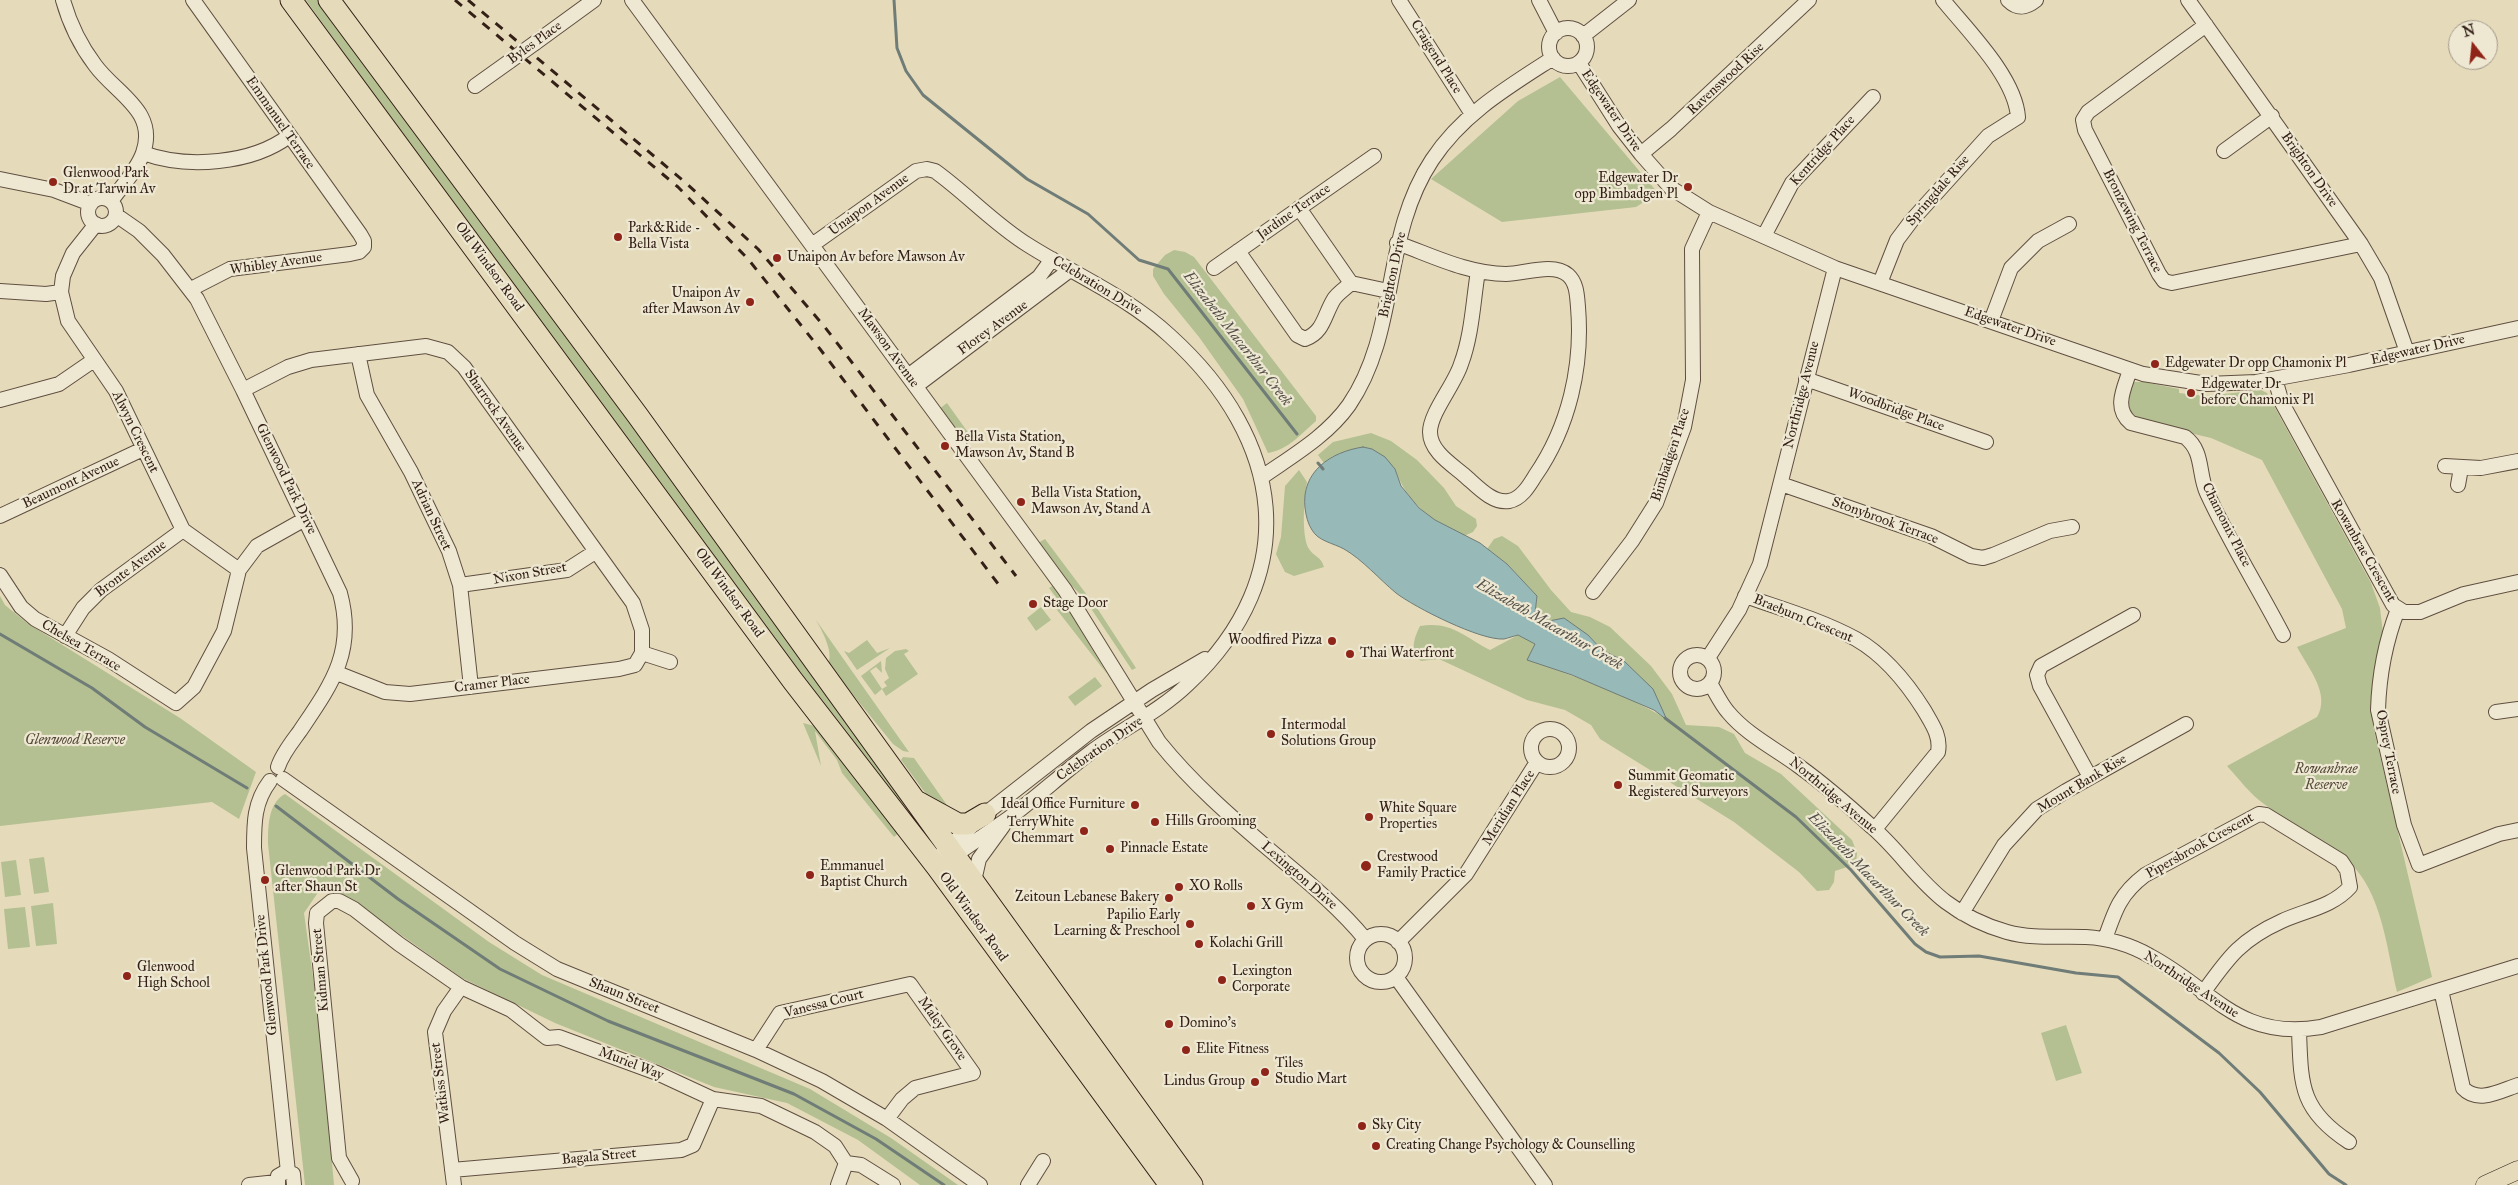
<!DOCTYPE html>
<style>
body{margin:0}
#map{position:relative;width:2518px;height:1185px;overflow:hidden;background:#e5dbbb;font-family:"IM FELL Great Primer",serif}
canvas{display:block}
.north{position:absolute;left:2448px;top:20px;width:50px;height:50px;box-sizing:border-box;background:#eee8d3;border:1px solid #a49888;border-radius:50%;rotate:344deg;font-size:14px;font-weight:700;line-height:20px;text-align:center;color:#342017}
.north::after{content:'';display:block;margin:auto;width:18px;height:22px;background:#8f2418;clip-path:polygon(50% 0,100% 100%,50% 72%,0 100%)}
</style>
<div id="map">
<canvas width="2518" height="1185"></canvas>
<div class="north">N</div>
</div>
<script>
const g = document.querySelector('canvas').getContext('2d');
g.lineJoin = 'round';
function fillPath(path, color) {
  g.fillStyle = color;
  g.fill(path, 'evenodd');
}
function strokePath(path, color, width, dash) {
  g.strokeStyle = color;
  g.lineWidth = width;
  g.lineCap = dash ? 'butt' : 'round';
  g.setLineDash(dash || []);
  g.stroke(path);
}
function write(font, color, halo, rows, align = 'center') {
  g.font = font + ' "IM FELL Great Primer",serif';
  g.lineWidth = 4.5;
  g.setLineDash([]);
  g.textBaseline = 'middle';
  g.strokeStyle = halo;
  g.fillStyle = color;
  for (const [text, x, y, turn = 0] of rows) {
    g.save();
    g.translate(x, y);
    g.rotate((+turn || 0) * Math.PI / 180);
    g.textAlign = isNaN(turn) ? turn : align;
    if (halo) g.strokeText(text, 0, 0);
    g.fillText(text, 0, 0);
    g.restore();
  }
}
fillPath(new Path2D(`
 M 306,0 L 321,0 L 937,844 L 934,846 L 926,841 L 542,329 Z
 M 1560,77 L 1658,193 L 1636,207 L 1502,222 L 1431,179 L 1518,101 Z
 M 1174,250 L 1185,252 L 1194,257 L 1316,416 L 1316,421 C 1301,434 1288,450 1268,453 L 1243,399 L 1199,337 L 1164,294 L 1153,276 L 1153,269 L 1165,255 Z
 M 2134,382 L 2144,382 L 2179,389 L 2179,393 L 2205,396 L 2261,390 L 2267,393 L 2371,583 L 2380,608 L 2383,633 L 2372,699 L 2373,726 L 2432,977 L 2397,992 C 2389,958 2385,921 2369,889 C 2348,846 2300,832 2264,804 C 2250,794 2239,779 2227,766 L 2317,717 C 2331,694 2308,668 2297,647 L 2346,628 L 2342,609 L 2262,460 L 2211,438 L 2135,420 L 2126,414 L 2128,388 Z
 M 947,403 L 972,438 L 968,441 L 939,409 Z
 M 1371,433 L 1391,441 L 1417,460 L 1444,488 L 1456,506 L 1476,519 L 1477,526 L 1473,532 L 1464,536 C 1432,523 1406,501 1395,469 L 1333,456 L 1324,463 L 1318,455 L 1333,442 Z
 M 1299,470 L 1307,482 C 1304,496 1301,537 1309,549 C 1314,557 1321,556 1324,567 L 1294,576 L 1285,572 L 1276,554 L 1281,537 L 1285,486 Z
 M 1502,536 L 1518,546 L 1551,590 L 1571,612 L 1590,617 L 1610,627 L 1651,666 L 1672,694 L 1686,725 L 1719,727 L 1734,734 L 1745,753 L 1781,774 L 1852,840 L 1857,853 L 1856,864 L 1835,871 L 1834,882 L 1829,890 L 1817,891 L 1799,872 L 1734,822 L 1600,739 L 1591,725 L 1565,710 L 1527,700 L 1439,659 L 1421,661 C 1409,652 1414,638 1420,626 C 1451,621 1463,636 1490,650 L 1518,635 L 1536,644 L 1528,660 C 1574,676 1625,694 1667,719 L 1624,661 L 1602,650 L 1588,635 L 1549,621 L 1535,613 L 1537,596 L 1507,564 L 1487,549 L 1494,539 Z
 M 1045,539 L 1099,611 L 1136,668 L 1132,670 L 1084,598 L 1064,578 L 1038,543 Z
 M 1054,585 L 1107,674 L 1050,601 L 1055,597 L 1065,609 L 1049,588 Z
 M 0,596 L 5,605 L 27,623 L 180,718 L 256,772 L 239,819 L 212,802 L 0,826 Z
 M 1041,607 L 1051,620 L 1036,631 L 1027,618 Z
 M 816,620 L 909,752 L 903,751 L 893,744 L 828,664 C 834,652 822,631 816,620 Z
 M 867,640 L 877,653 L 890,648 L 857,670 L 844,651 L 849,653 Z
 M 906,649 L 909,651 L 904,654 L 918,674 L 886,696 L 882,689 L 875,695 L 861,676 L 881,661 L 882,673 L 876,667 L 870,671 L 882,689 L 887,686 L 884,682 L 889,678 L 885,669 L 886,658 L 895,651 Z
 M 1095,677 L 1102,686 L 1075,706 L 1068,697 Z
 M 803,723 L 818,727 L 899,833 L 894,837 L 842,773 L 837,760 L 815,731 L 821,766 Z
 M 903,757 L 914,758 L 947,805 L 958,817 L 929,798 L 901,760 Z
 M 285,794 L 489,942 L 542,975 L 810,1089 L 891,1138 L 958,1185 L 920,1185 L 858,1140 L 787,1103 L 714,1087 L 555,1023 L 462,978 L 346,896 L 319,891 L 304,913 L 320,1027 L 334,1185 L 305,1185 L 268,844 C 268,827 268,803 285,794 Z
 M 44,857 L 49,892 L 34,894 L 29,859 Z
 M 16,860 L 21,895 L 5,897 L 1,862 Z
 M 53,903 L 57,944 L 36,946 L 31,906 Z
 M 25,907 L 30,947 L 8,949 L 4,909 Z
 M 2066,1025 L 2082,1073 L 2056,1081 L 2041,1033 Z`), '#b4c091');
const water = new Path2D(`
 M 1363,447 L 1372,449 L 1385,457 L 1395,469 L 1401,486 L 1419,508 L 1435,520 L 1480,543 L 1507,564 L 1537,596 L 1535,613 L 1549,621 L 1564,618 L 1588,635 L 1602,650 L 1624,661 L 1653,689 L 1667,720 L 1654,710 L 1572,675 L 1527,660 L 1535,644 L 1518,635 C 1514,636 1508,638 1504,639 C 1481,641 1414,607 1396,593 C 1379,579 1363,560 1344,549 C 1333,543 1318,541 1312,530 C 1308,524 1306,516 1305,508 C 1301,472 1330,452 1363,447 Z`);
fillPath(water, '#97b9b7');
strokePath(water, '#6f7c77', 1);
strokePath(new Path2D(`
 M 894,0 L 897,48 L 906,71 L 923,95 L 1027,179 L 1088,214 L 1139,260 L 1168,269 L 1297,434
 M 1318,463 L 1323,469
 M 0,634 L 92,688 L 145,727 L 247,788
 M 1665,718 L 1796,817 L 1851,870 L 1915,944 L 1926,952 L 1940,957 L 1979,956 L 2076,973 L 2118,977 L 2219,1053 L 2260,1092 L 2329,1174 L 2346,1185
 M 276,806 L 398,899 L 500,969 L 608,1021 L 794,1094 L 876,1139 L 944,1185`), '#6f7c77', 3);
const minor = new Path2D(`
 M 63,0 C 70,25 80,45 95,65 C 116,94 158,111 143,153 C 137,170 122,186 111,201
 M 632,0 L 1065,590 L 1159,742 C 1192,783 1231,817 1271,851 C 1304,879 1338,906 1365,939
 M 1399,0 L 1472,114
 M 1539,0 L 1556,33
 M 2008,0 C 2018,10 2026,8 2036,0
 M 2188,0 L 2361,244 L 2381,278 L 2407,352
 M 2206,25 L 2088,112 L 2083,120 L 2085,130 L 2159,274 L 2164,281 L 2172,283 L 2361,244
 M1549 47a19 19 0 1 1 38 0a19 19 0 1 1-38 0Z
 M 1583,36 L 1629,0
 M 535,43 L 594,0
 M 1579,63 L 1619,126 L 1641,154 L 1671,188 L 1709,212 L 1835,268 L 2143,374 L 2207,384 L 2256,382 L 2349,365 L 2518,328
 M 475,86 L 510,61
 M 2224,151 L 2272,116
 M 143,153 C 187,169 252,164 289,136
 M 1641,154 L 1671,129 L 1809,0
 M 0,179 L 54,190 L 91,204
 M88 212a14 14 0 1 1 28 0a14 14 0 1 1-28 0Z
 M 1299,208 L 1351,283 L 1388,291
 M 116,215 L 139,231 L 163,255 L 197,299 L 243,390 L 340,593 C 356,652 331,685 300,731 C 292,742 282,754 278,767
 M 96,224 L 73,253 L 63,276 L 61,292 L 68,321 L 116,391 L 183,530 L 239,570
 M 1764,236 L 1792,183 L 1873,97
 M 1397,243 C 1431,255 1468,274 1506,274 C 1524,274 1553,262 1568,275 C 1577,283 1577,296 1578,307 C 1583,366 1569,427 1535,476 C 1529,486 1521,499 1509,501 C 1492,504 1476,485 1464,475 C 1451,464 1430,451 1430,432 C 1430,413 1455,384 1461,364 C 1472,335 1473,302 1478,271
 M 812,245 L 916,171 L 927,169 L 935,171 C 967,194 994,224 1028,245 C 1077,276 1127,296 1170,336 C 1284,439 1305,574 1188,684 C 1159,712 1122,729 1091,752 C 1063,773 1037,797 1009,818 C 989,832 968,846 948,860
 M 1238,251 L 1297,335 L 1305,339 C 1324,332 1324,315 1334,299 C 1338,293 1346,288 1351,283
 M 1214,268 L 1374,156
 M 1880,283 L 1897,240 L 1912,220 L 1988,136 L 2018,117 C 2015,77 1968,31 1943,0
 M 191,289 L 230,269 L 350,254 L 359,252 L 364,247 L 364,241 L 360,234 L 193,0
 M 0,291 L 46,294 L 61,292
 M 1991,321 L 2011,268 L 2038,241 L 2069,224
 M 358,354 L 367,395 L 411,472 L 449,551 L 460,585 L 471,687
 M 2130,370 C 2124,389 2113,408 2131,423 L 2185,437 C 2204,451 2198,474 2207,493 C 2229,541 2258,587 2283,635
 M 908,376 L 1039,277 L 1052,259
 M 1806,379 L 1986,442
 M 2275,379 L 2282,403 L 2393,605 L 2404,612 L 2420,612 L 2464,594 L 2518,582
 M 916,386 L 1070,270
 M 243,390 L 288,367 L 311,360 L 426,346 L 448,352 L 464,367 L 633,603 L 642,630 L 642,653
 M 0,400 L 59,384 L 94,360
 M 2445,466 L 2481,468 L 2518,461
 M 1262,477 C 1292,456 1327,436 1349,405 C 1400,330 1381,237 1432,160 C 1462,114 1508,87 1553,58
 M 1781,484 L 1931,536 L 1971,556 L 1983,558 L 1993,555 L 2050,531 L 2072,527
 M 2458,485 L 2461,468
 M 0,516 L 143,449
 M 0,575 L 21,607 L 35,619 L 108,659 L 176,703 L 194,687 L 224,631 L 239,570 L 257,546 L 305,519
 M 460,585 L 567,570 L 595,552
 M 1593,592 L 1632,541 L 1656,503 L 1684,427 L 1693,380 L 1692,249 L 1709,212
 M 1745,596 C 1782,609 1821,620 1856,639 C 1884,655 1907,683 1924,710 C 1932,724 1941,736 1938,752 L 1875,829
 M 2398,609 C 2386,640 2379,677 2378,710 L 2404,825 L 2419,865 L 2499,834 L 2518,830
 M 65,636 L 83,608 L 101,590 L 183,530
 M 642,653 L 670,662
 M1680 672a17 17 0 1 1 34 0a17 17 0 1 1-34 0Z
 M 1708,658 L 1739,610 L 1760,564 L 1835,268
 M 337,673 L 385,692 L 410,694 L 619,669 L 635,665 L 642,653
 M 1710,683 C 1716,693 1721,704 1728,712 C 1747,735 1776,749 1800,767 C 1825,785 1849,806 1872,827 C 1899,850 1918,881 1946,902 C 1963,915 1986,926 2007,932 C 2032,939 2059,936 2086,937 C 2107,938 2131,945 2150,956 C 2214,990 2238,1041 2321,1027 L 2518,966
 M 2496,712 L 2518,709
 M1531 748a19 19 0 1 1 38 0a19 19 0 1 1-38 0Z
 M 2090,777 L 2040,686 L 2037,675 L 2041,666 L 2133,615
 M 283,779 L 515,943 L 557,969 L 756,1050 L 822,1081 L 887,1119 L 980,1185
 M 270,781 C 254,802 254,823 254,848 L 288,1172
 M 943,852 L 985,814 L 1091,731 L 1152,690 L 1205,659
 M 974,881 L 979,859 L 1003,826
 M 1962,913 L 2004,845 L 2037,809 L 2066,791 L 2186,724
 M1357 958a24 24 0 1 1 48 0a24 24 0 1 1-48 0Z
 M 2105,939 C 2115,910 2120,894 2145,875 L 2259,814 L 2266,815 L 2341,861 L 2347,870 L 2350,887 C 2332,907 2306,910 2282,921 C 2240,940 2228,958 2203,993
 M 1398,942 L 1466,874 L 1537,762
 M 1396,977 L 1545,1185
 M 2441,990 L 2463,1088 C 2478,1104 2500,1091 2518,1085
 M 2299,1031 C 2301,1085 2300,1110 2349,1142
 M 756,1050 L 780,1013 L 910,984 L 973,1073 L 915,1088 L 902,1099 L 887,1119
 M 846,1163 L 861,1165 L 893,1185
 M 452,1170 L 681,1150 L 693,1145 L 713,1099
 M 352,1181 L 339,1158 L 316,923 L 317,913 L 332,901 L 339,901 L 354,909 L 399,944 L 461,987 L 511,1010 L 547,1038 L 559,1037 L 657,1073 L 713,1099 L 761,1106 L 815,1132 L 835,1146 L 846,1163
 M 249,1185 L 277,1182
 M 278,1185 L 278,1176 L 285,1172 L 293,1174 L 294,1185
 M 454,1185 L 435,1032 L 444,1011 L 461,987
 M 838,1185 L 846,1163
 M 1028,1185 L 1043,1161`);
const major = new Path2D(`
 M 2485,1185 L 2518,1170`);
const highway = new Path2D(`
 M 291,0 L 793,681 L 937,867 L 1170,1185
 M 329,0 L 638,416 L 1192,1185
 M 916,801 L 958,824 L 968,824 L 985,814`);
strokePath(minor, '#604f40', 16);
strokePath(major, '#342017', 19);
strokePath(highway, '#342017', 23);
strokePath(minor, '#eee8d3', 14);
strokePath(major, '#e5dbbb', 18);
strokePath(highway, '#e5dbbb', 21);
strokePath(new Path2D(`
 M 455,0 L 678,187 L 748,259 L 820,349 L 999,585
 M 468,0 L 686,183 L 758,249 L 824,326 L 1016,576`), '#342017', 3, [9, 9]);
const minorBridge = new Path2D(`
 M 510,61 L 535,43`);
strokePath(minorBridge, '#604f40', 16, []);
strokePath(minorBridge, '#eee8d3', 14);
for (const [x, y, r, color] of [
 [53,182,5,"#8f2418"],
 [1688,187,5,"#8f2418"],
 [618,237,5,"#8f2418"],
 [777,258,5,"#8f2418"],
 [750,302,5,"#8f2418"],
 [2155,364,5,"#8f2418"],
 [2191,393,5,"#8f2418"],
 [945,446,5,"#8f2418"],
 [1021,502,5,"#8f2418"],
 [1033,604,5,"#8f2418"],
 [1332,641,5,"#8f2418"],
 [1350,654,5,"#8f2418"],
 [1271,734,5,"#8f2418"],
 [1618,785,5,"#8f2418"],
 [1135,805,5,"#8f2418"],
 [1369,817,5,"#8f2418"],
 [1155,822,5,"#8f2418"],
 [1084,831,5,"#8f2418"],
 [1110,849,5,"#8f2418"],
 [1366,866,6,"#8f2418"],
 [810,875,5,"#8f2418"],
 [265,880,5,"#8f2418"],
 [1179,887,5,"#8f2418"],
 [1169,898,5,"#8f2418"],
 [1251,906,5,"#8f2418"],
 [1190,924,5,"#8f2418"],
 [1199,944,5,"#8f2418"],
 [127,976,5,"#8f2418"],
 [1222,980,5,"#8f2418"],
 [1169,1024,5,"#8f2418"],
 [1186,1050,5,"#8f2418"],
 [1265,1072,5,"#8f2418"],
 [1255,1082,5,"#8f2418"],
 [1362,1126,5,"#8f2418"],
 [1376,1146,5,"#8f2418"]
]) {
  const dot = new Path2D();
  dot.arc(x, y, r, 0, 2 * Math.PI);
  g.fillStyle = color;
  g.fill(dot);
  strokePath(dot, '#eee8d3', 2);
}
write('14px', '#342017', '#eee8d3', [
 ["Byles Place",535,43,-36],
 ["Craigend Place",1436,57,58],
 ["Ravenswood Rise",1726,79,-43],
 ["Edgewater Drive",1611,111,56],
 ["Emmanuel Terrace",280,123,55],
 ["Kentridge Place",1823,151,-48],
 ["Brighton Drive",2309,170,55],
 ["Springdale Rise",1938,191,-49],
 ["Unaipon Avenue",869,205,-36],
 ["Jardine Terrace",1294,212,-35],
 ["Bronzewing Terrace",2132,221,63],
 ["Whibley Avenue",276,264,-8],
 ["Old Windsor Road",489,267,54],
 ["Brighton Drive",1393,275,-78],
 ["Celebration Drive",1097,286,31],
 ["Edgewater Drive",2010,327,19],
 ["Florey Avenue",993,328,-36],
 ["Mawson Avenue",888,348,54],
 ["Edgewater Drive",2418,350,-13],
 ["Northridge Avenue",1802,395,-76],
 ["Woodbridge Place",1896,410,20],
 ["Sharrock Avenue",495,411,55],
 ["Alwyn Crescent",135,432,64],
 ["Bimbadgen Place",1671,455,-72],
 ["Glenwood Park Drive",286,479,64],
 ["Beaumont Avenue",71,483,-25],
 ["Adrian Street",431,515,65],
 ["Stonybrook Terrace",1885,521,20],
 ["Chamonix Place",2226,525,63],
 ["Rowanbrae Crescent",2363,551,60],
 ["Bronte Avenue",131,569,-37],
 ["Nixon Street",530,574,-10],
 ["Old Windsor Road",729,593,54],
 ["Braeburn Crescent",1803,619,22],
 ["Chelsea Terrace",81,646,30],
 ["Cramer Place",492,684,-7],
 ["Celebration Drive",1100,749,-35],
 ["Osprey Terrace",2388,752,79],
 ["Mount Bank Rise",2082,784,-31],
 ["Northridge Avenue",1833,796,40],
 ["Meridian Place",1509,808,-58],
 ["Pipersbrook Crescent",2200,846,-29],
 ["Lexington Drive",1299,876,41],
 ["Old Windsor Road",973,917,54],
 ["Kidman Street",321,970,-95],
 ["Glenwood Park Drive",267,975,-96],
 ["Northridge Avenue",2191,985,33],
 ["Shaun Street",624,996,22],
 ["Vanessa Court",824,1004,-14],
 ["Maley Grove",942,1029,55],
 ["Muriel Way",631,1064,21],
 ["Watkiss Street",441,1083,-97],
 ["Bagala Street",599,1157,-5]
]);
write('14px', '#342017', '#eee8d3', [
 ["Glenwood Park",63,174],
 ["Dr at Tarwin Av",63,190],
 ["Edgewater Dr",1678,179,"right"],
 ["opp Bimbadgen Pl",1678,195,"right"],
 ["Park&Ride -",628,229],
 ["Bella Vista",628,245],
 ["Unaipon Av before Mawson Av",787,258],
 ["Unaipon Av",740,294,"right"],
 ["after Mawson Av",740,310,"right"],
 ["Edgewater Dr opp Chamonix Pl",2165,364],
 ["Edgewater Dr",2201,385],
 ["before Chamonix Pl",2201,401],
 ["Bella Vista Station,",955,438],
 ["Mawson Av, Stand B",955,454],
 ["Bella Vista Station,",1031,494],
 ["Mawson Av, Stand A",1031,510],
 ["Stage Door",1043,604],
 ["Woodfired Pizza",1322,641,"right"],
 ["Thai Waterfront",1360,654],
 ["Intermodal",1281,726],
 ["Solutions Group",1281,742],
 ["Summit Geomatic",1628,777],
 ["Registered Surveyors",1628,793],
 ["Ideal Office Furniture",1125,805,"right"],
 ["White Square",1379,809],
 ["Properties",1379,825],
 ["Hills Grooming",1165,822],
 ["TerryWhite",1074,823,"right"],
 ["Chemmart",1074,839,"right"],
 ["Pinnacle Estate",1120,849],
 ["Crestwood",1377,858],
 ["Family Practice",1377,874],
 ["Emmanuel",820,867],
 ["Baptist Church",820,883],
 ["Glenwood Park Dr",275,872],
 ["after Shaun St",275,888],
 ["XO Rolls",1189,887],
 ["Zeitoun Lebanese Bakery",1159,898,"right"],
 ["X Gym",1261,906],
 ["Papilio Early",1180,916,"right"],
 ["Learning & Preschool",1180,932,"right"],
 ["Kolachi Grill",1209,944],
 ["Glenwood",137,968],
 ["High School",137,984],
 ["Lexington",1232,972],
 ["Corporate",1232,988],
 ["Domino's",1179,1024],
 ["Elite Fitness",1196,1050],
 ["Tiles",1275,1064],
 ["Studio Mart",1275,1080],
 ["Lindus Group",1245,1082,"right"],
 ["Sky City",1372,1126],
 ["Creating Change Psychology & Counselling",1386,1146]
], 'left');
write('italic 14px', '#544836', '#eee8d3', [
 ["Glenwood Reserve",75,741],
 ["Rowanbrae",2326,770],
 ["Reserve",2326,786]
]);
write('italic 15px', '#524e47', '#eee8d3', [
 ["Elizabeth Macarthur Creek",1237,339,52],
 ["Elizabeth Macarthur Creek",1549,625,30],
 ["Elizabeth Macarthur Creek",1868,875,46]
]);
</script>
